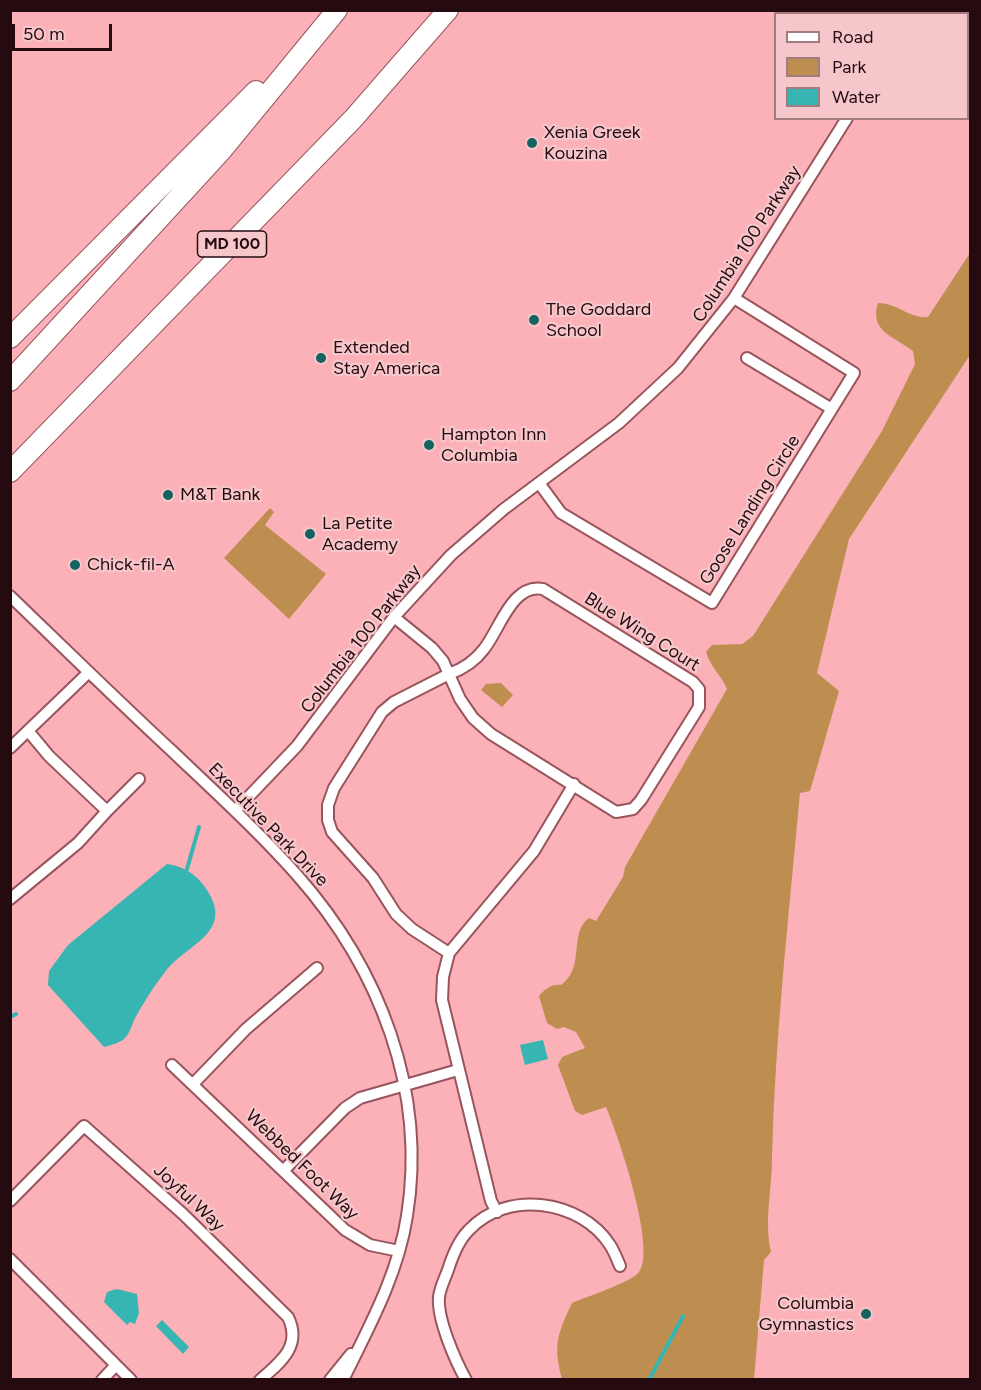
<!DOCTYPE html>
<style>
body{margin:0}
#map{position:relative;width:981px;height:1390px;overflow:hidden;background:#fcb0b7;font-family:Figtree,sans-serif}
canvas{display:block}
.frame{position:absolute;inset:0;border:12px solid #250b0f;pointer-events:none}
.legend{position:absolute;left:774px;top:12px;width:195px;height:108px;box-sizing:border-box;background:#f6c7ca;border:2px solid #a27c7f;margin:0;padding:8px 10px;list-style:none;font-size:18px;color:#250b0f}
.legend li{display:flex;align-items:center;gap:12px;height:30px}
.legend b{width:30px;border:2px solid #a27c7f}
.scale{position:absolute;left:12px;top:24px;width:100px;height:27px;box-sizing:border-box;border:3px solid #250b0f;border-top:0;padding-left:8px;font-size:18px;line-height:21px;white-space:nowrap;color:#250b0f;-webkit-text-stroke:4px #f6c7ca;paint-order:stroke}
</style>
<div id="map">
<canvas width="981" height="1390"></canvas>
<div class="frame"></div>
<ul class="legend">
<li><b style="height:8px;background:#fff"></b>Road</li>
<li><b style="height:16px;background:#bd8e4f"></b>Park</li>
<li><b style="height:16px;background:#37b5b3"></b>Water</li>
</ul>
<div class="scale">50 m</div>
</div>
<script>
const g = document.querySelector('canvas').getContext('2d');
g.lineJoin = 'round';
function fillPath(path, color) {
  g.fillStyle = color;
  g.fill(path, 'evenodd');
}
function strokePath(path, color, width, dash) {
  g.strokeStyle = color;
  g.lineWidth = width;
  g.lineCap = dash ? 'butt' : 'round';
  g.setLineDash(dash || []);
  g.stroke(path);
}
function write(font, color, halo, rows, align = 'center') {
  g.font = font + ' Figtree,sans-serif';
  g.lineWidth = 4.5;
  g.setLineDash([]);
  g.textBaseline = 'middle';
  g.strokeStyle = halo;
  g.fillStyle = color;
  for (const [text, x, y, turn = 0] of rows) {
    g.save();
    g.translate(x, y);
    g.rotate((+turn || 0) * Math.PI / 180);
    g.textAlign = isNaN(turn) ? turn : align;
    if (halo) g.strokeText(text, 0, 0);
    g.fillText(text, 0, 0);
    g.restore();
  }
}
fillPath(new Path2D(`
 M 970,253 L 970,355 L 849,539 L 817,673 L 839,691 L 810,791 L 800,793 C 789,914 775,1036 772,1157 C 772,1189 764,1221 771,1252 L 764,1260 L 754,1379 L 562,1379 C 553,1345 557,1335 572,1303 C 586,1297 632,1282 639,1272 C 657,1249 618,1135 606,1107 L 582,1115 L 575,1111 L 558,1065 L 562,1057 L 585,1048 L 576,1032 L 564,1027 L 557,1029 L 547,1023 L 539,996 C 545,989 552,984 561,985 C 586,967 568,933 589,918 L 596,921 L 623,877 L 625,867 L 727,689 C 721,675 710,666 706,652 L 712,645 L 742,644 L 753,636 L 882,431 L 915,364 L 913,351 C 893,336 869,331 878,303 C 897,303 910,319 928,317 Z
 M 270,508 L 274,512 L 265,525 L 326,574 L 289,619 L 224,558 Z
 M 501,683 L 513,695 L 502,707 L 481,690 L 486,684 Z`), '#bd8e4f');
fillPath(new Path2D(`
 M 167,864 C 186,867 197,875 207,890 C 235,933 186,944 165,972 C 154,986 144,1002 135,1018 C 132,1024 130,1033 125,1038 C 120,1043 111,1045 104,1047 L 48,985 L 49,971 L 68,945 Z
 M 543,1040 L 548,1059 L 525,1065 L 520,1045 Z
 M 117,1289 L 137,1294 L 139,1313 L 135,1324 L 130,1322 L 127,1325 L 104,1302 L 107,1292 Z
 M 162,1320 L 189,1347 L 183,1354 L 156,1326 Z`), '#37b5b3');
strokePath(new Path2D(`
 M 187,869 L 199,827
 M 10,1017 L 16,1014
 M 649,1380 L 683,1316`), '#37b5b3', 4);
const minor = new Path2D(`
 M 912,14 L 914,10
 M 747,358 L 832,409
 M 539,483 L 561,513 L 712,603 L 854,373 L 734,298
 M 10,596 C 64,648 117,700 172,751 C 214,791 258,831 297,875 C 380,969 427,1091 407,1216 C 398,1275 369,1327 343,1380
 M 394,617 L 432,648 L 443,661 L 460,699 L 473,718 L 491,734 L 616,812 L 633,809 L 641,800 L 699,707 L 699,689 L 693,682 L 543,589 C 512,583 500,629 484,649 C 475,661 463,669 449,674 L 394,702 L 382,712 L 334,788 L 328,805 L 328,820 L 332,832 L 373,878 L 396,914 L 412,929 L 449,953
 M 10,748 L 89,672
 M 107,811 L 139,779
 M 235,811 L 297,746 L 394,617 L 451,555 L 504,509 L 619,423 L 678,368 L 734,298 L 847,118
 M 10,899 L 78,843 L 107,811 L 49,756 L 29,732
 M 172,1065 L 345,1230 L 370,1245 L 399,1251
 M 194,1083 L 246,1029 L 317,968
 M 284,1170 L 345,1108 L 360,1098 L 458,1070
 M 10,1201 L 84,1126 L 183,1214 L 288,1317 C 302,1346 281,1362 260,1380
 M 497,1212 L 491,1201 L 442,1000 L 443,977 L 449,953 L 534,851 L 574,784
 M 10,1259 L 131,1380
 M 102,1380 L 116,1365
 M 330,1380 L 351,1354
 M 466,1380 C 455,1360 437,1319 439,1297 C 440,1288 445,1278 448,1270 C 452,1257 459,1240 469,1230 C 507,1189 581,1200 610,1245 C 614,1251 617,1259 620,1266`);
const motorway = new Path2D(`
 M 10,338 L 256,91
 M 10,381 L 222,150 L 337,10
 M 10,472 L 353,119 L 448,10`);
strokePath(minor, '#98555d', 14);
strokePath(motorway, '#98555d', 22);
strokePath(minor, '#fff', 10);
strokePath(motorway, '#fff', 20);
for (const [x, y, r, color] of [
 [532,143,6,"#146362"],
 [534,320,6,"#146362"],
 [321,358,6,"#146362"],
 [429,445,6,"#146362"],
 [168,495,6,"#146362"],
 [310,534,6,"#146362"],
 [75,565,6,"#146362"],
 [866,1314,6,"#146362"]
]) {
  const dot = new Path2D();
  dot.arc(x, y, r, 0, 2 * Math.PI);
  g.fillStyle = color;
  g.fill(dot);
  strokePath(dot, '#f6c7ca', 2);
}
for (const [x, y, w] of [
 [232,244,69]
]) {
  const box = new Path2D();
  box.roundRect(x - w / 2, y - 13, w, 26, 4.5);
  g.fillStyle = '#f6c7ca';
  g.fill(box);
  strokePath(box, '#250b0f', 1.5);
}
write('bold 16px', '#250b0f', null, [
 ["MD 100",232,244]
]);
write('18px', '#250b0f', '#f6c7ca', [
 ["Xenia Greek",544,133],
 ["Kouzina",544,154],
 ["The Goddard",546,310],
 ["School",546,331],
 ["Extended",333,348],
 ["Stay America",333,369],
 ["Hampton Inn",441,435],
 ["Columbia",441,456],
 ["M&T Bank",180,495],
 ["La Petite",322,524],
 ["Academy",322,545],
 ["Chick-fil-A",87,565],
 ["Columbia",854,1304,"right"],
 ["Gymnastics",854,1325,"right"]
], 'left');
write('18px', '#250b0f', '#f6c7ca', [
 ["Columbia 100 Parkway",747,244,-57],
 ["Goose Landing Circle",750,510,-58],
 ["Blue Wing Court",642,632,32],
 ["Columbia 100 Parkway",361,639,-52],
 ["Executive Park Drive",268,825,46],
 ["Webbed Foot Way",302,1165,44],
 ["Joyful Way",189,1198,43]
]);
</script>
